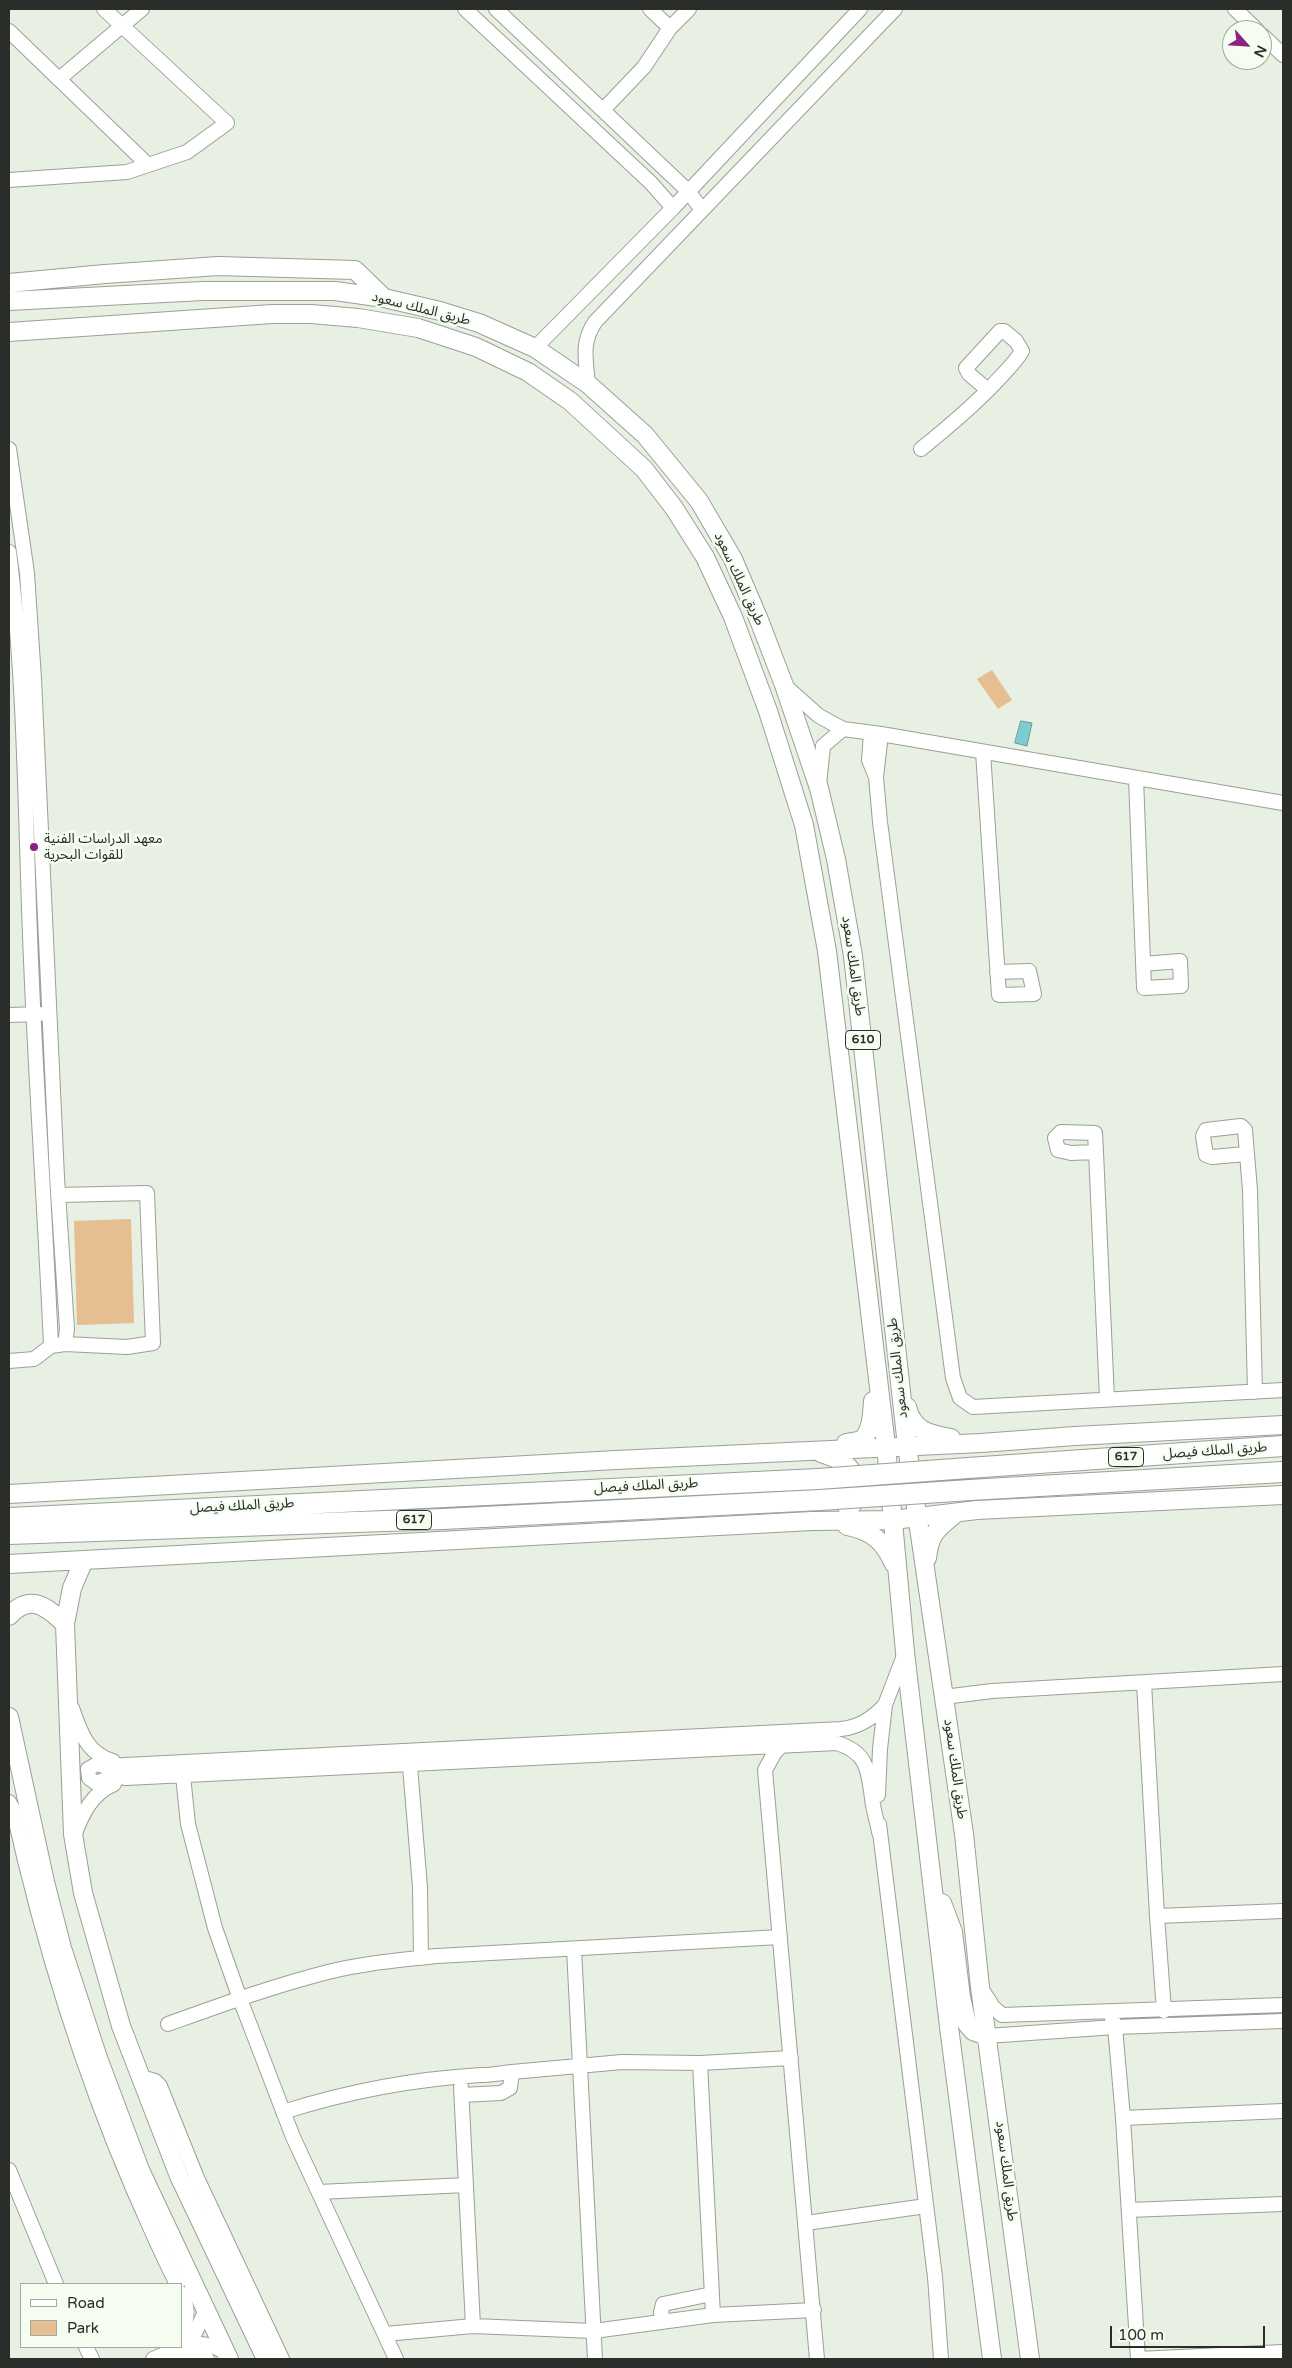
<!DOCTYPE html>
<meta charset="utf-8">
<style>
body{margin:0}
#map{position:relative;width:1292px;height:2368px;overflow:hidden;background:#e7f0e3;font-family:"Varela Round",sans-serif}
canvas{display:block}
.frame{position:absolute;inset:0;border:10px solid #2a2d28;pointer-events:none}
.legend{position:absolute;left:20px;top:2283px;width:162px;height:65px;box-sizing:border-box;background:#f4fdf0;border:1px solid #a3aaa0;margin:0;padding:6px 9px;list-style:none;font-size:15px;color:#2a2d28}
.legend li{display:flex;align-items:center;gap:10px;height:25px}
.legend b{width:25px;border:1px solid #a3aaa0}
.north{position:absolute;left:1222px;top:20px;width:50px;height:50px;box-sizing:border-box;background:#f4fdf0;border:1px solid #a3aaa0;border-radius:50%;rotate:116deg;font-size:14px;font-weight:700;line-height:20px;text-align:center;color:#2a2d28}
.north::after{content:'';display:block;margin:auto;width:18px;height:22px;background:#8d2084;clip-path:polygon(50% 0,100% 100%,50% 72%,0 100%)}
.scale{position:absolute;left:1110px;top:2326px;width:155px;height:22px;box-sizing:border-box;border:2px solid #2a2d28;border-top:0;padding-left:6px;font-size:15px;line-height:18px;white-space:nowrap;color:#2a2d28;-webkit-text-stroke:4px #f4fdf0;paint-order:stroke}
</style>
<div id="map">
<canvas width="1292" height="2368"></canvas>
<div class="frame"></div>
<ul class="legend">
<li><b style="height:6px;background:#fff"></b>Road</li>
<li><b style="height:14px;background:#e5be92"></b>Park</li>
</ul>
<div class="north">N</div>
<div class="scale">100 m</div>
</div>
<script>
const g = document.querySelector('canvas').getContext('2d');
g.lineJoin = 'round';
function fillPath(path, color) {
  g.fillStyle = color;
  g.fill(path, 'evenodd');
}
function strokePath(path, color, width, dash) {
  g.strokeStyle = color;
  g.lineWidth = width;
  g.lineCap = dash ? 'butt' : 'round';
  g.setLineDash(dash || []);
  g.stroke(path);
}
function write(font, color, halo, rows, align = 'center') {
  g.font = font + ' "Varela Round","Noto Sans Arabic",sans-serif';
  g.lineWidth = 5;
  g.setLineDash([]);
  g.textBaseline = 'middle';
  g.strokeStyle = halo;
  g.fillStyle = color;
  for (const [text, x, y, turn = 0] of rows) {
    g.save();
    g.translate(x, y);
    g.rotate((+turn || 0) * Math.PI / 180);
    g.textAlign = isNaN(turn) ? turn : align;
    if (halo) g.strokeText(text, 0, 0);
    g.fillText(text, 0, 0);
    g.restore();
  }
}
fillPath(new Path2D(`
 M 992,670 L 1012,700 L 998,709 L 977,679 Z
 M 131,1219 L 134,1323 L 77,1325 L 74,1221 Z`), '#e5be92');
const water = new Path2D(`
 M 1021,721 L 1032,723 L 1027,746 L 1015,743 Z`);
fillPath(water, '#7fcbcf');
strokePath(water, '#669c9d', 1);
const minor = new Path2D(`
 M 465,9 L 651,183 L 673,208
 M 496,9 L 688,191 L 702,210
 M 650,9 L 670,28 L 689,9
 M 1235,9 L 1257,30
 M 9,31 L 148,165
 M 1262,35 L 1283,55
 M 59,79 L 142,9
 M 603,110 L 644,67 L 670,28
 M 9,180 L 127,172 L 187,152 L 227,123 L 104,9
 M 535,348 L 673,208 L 860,9
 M 588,384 C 586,359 581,343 595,322 L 895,9
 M 9,449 L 27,573 L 34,679 L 57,1177 L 67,1329 L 65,1344 L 51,1346 C 45,1209 35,1072 30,935 C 25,808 25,678 9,552
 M 921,449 C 947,428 971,408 994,384 C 1004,373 1015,363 1022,351 L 1016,341 L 1004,331 L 1000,331 L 966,368 L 969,374 L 988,390
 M 784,685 L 819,716 L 843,729 L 823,746 L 819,785
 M 843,729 L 881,734 L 876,777 L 869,760 L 871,733
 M 881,734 L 1283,803
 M 983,752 L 999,995 L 1034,994 L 1029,971 L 997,972
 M 876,777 L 880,822 L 953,1378 L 960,1398 L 973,1407 L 1283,1390
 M 1136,778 L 1144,988 L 1181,986 L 1180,961 L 1143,964
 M 9,1015 L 40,1014
 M 1096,1152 L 1071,1153 L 1058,1150 L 1055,1138 L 1061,1132 L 1095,1133 L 1096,1152 L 1107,1399
 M 1246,1154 L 1212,1157 L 1206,1155 L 1203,1136 L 1206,1130 L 1241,1126 L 1245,1130 L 1250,1190 L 1255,1392
 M 58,1195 L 147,1193 L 153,1343 L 127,1347 L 65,1344
 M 9,1361 L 34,1359 L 51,1346
 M 1144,1683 L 1157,1916 L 1164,2011
 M 944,1697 L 992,1691 L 1283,1674
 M 72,1708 C 80,1731 87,1754 113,1761
 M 783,1745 L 775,1752 L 765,1770 L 817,2359
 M 409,1754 L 420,1887 L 421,1958
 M 182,1766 L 188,1824 L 215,1928 L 240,1999 L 293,2137 L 396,2359
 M 878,1795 L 880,1749 L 885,1705 L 905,1653
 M 9,1802 L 13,1809 C 42,1940 81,2068 134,2191 C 148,2222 161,2254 177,2284
 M 879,1824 L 935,2277 L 941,2359
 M 879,1832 C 877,1821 873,1809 872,1798 C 868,1770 868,1753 837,1743 L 126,1778 L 114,1776 L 96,1783 L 89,1778 L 88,1769 L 97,1764 L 107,1767 L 125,1765 L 841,1729 C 859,1727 872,1719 885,1705
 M 74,1836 C 82,1814 92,1793 114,1784
 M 1157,1916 L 1283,1911
 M 574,1949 L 595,2359
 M 981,1988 L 993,2007 L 1002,2015 L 1283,2005
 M 1110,2012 L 1115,2027 L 1123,2118 L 1138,2359
 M 168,2024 C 221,2005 273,1986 328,1972 C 363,1963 401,1960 437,1956 L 780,1937
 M 987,2036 L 1115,2027 L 1283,2021
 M 700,2063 L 713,2315
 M 512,2072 L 622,2062 L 700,2063 L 791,2058
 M 141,2077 L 155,2081 L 160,2086 L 197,2178 L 282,2359
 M 461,2087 L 473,2326
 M 283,2112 C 349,2091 413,2079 481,2075 C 492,2075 501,2073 512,2072 L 510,2088 L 501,2093 L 462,2095
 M 1123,2118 L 1283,2111
 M 9,2170 L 56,2284
 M 319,2192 L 466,2185
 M 1129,2210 L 1283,2204
 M 806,2223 L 926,2206
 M 181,2293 C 189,2307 188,2319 181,2333
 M 663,2321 L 661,2312 L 663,2304 L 712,2294
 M 385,2334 L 473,2326 L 594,2331 L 713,2315 L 814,2310
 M 181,2345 L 195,2333 L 206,2310
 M 86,2347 L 92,2359
 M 181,2347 C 200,2341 210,2344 227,2353
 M 169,2352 L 192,2351 L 207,2359
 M 153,2359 L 176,2349
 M 1138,2359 L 1283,2352`);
const major = new Path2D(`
 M 9,283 L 105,274 L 218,266 L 355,270 L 384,298
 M 9,301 L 203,291 L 335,291 L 384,298 L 440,311 L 479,323 L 535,348 L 588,384 L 645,435 L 699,501 L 733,559 L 759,620 L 784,685 L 819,788 L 836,859 L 853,956 L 907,1446 L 964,1834 L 980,1987 L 1030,2359
 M 9,332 L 272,314 L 311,314 L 358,318 L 418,328 L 476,347 L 528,372 L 570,401 L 644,469 L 674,508 L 705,557 L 733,617 L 768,711 L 804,825 L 827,951 L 886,1446 L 905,1652 L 949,2027 L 992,2359
 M 907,1407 C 913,1431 928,1434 951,1438
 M 846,1443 L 863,1440 C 872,1428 872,1415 873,1401
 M 821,1453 C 855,1464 856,1471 852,1505 L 848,1509
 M 9,1494 L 616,1460 L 981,1443 L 1075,1436 L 1283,1425
 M 847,1526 C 872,1531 884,1541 894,1564
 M 927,1558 C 930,1533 936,1530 955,1514
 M 84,1560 L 72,1588 L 65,1624 L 73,1834 L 83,1893 L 121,2026 L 179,2176 L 266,2359
 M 9,1564 L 812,1521 L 893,1520 L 977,1510 L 1283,1495
 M 9,1616 C 30,1593 46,1606 65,1624
 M 9,1717 L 45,1882 L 62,1948 L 98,2058 L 140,2170 L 229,2359
 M 942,1903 L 953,1932 L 961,1997 L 967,2024 L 973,2031 L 987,2036`);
const highway = new Path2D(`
 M 968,1468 L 1283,1446
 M 970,1490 L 1283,1472
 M 9,1518 L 818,1479
 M 9,1534 L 443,1519 L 820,1500`);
strokePath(minor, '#99a195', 16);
strokePath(major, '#99a195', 20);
strokePath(highway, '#99a195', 22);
strokePath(minor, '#fff', 14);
strokePath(major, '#fff', 18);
strokePath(highway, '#fff', 20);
const highwayBridge = new Path2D(`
 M 818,1479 L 968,1468
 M 820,1500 L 970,1490`);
strokePath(highwayBridge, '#99a195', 22, []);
strokePath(highwayBridge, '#fff', 20);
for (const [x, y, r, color] of [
 [34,847,5,"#8d2084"]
]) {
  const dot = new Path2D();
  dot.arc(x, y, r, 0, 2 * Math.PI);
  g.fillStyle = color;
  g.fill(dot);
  strokePath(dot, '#f4fdf0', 2);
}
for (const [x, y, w] of [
 [863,1040,35],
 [1126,1457,35],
 [414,1520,35]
]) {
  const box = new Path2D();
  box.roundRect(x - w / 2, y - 9.5, w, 19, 4);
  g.fillStyle = '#f4fdf0';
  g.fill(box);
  strokePath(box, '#2a2d28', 1);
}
write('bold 12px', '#2a2d28', null, [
 ["610",863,1040],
 ["617",1126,1457],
 ["617",414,1520]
]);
write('14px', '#2a2d28', '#f4fdf0', [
 ["طريق الملك سعود",421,309,14],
 ["طريق الملك سعود",739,579,65],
 ["طريق الملك سعود",853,966,82],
 ["طريق الملك سعود",898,1368,-96],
 ["طريق الملك فيصل",1215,1451,-4],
 ["طريق الملك فيصل",646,1486,-3],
 ["طريق الملك فيصل",242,1506,-3],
 ["طريق الملك سعود",955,1769,82],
 ["طريق الملك سعود",1006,2171,83]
]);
write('14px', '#2a2d28', '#f4fdf0', [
 ["معهد الدراسات الفنية",44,839],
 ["للقوات البحرية",44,855]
], 'left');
</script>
